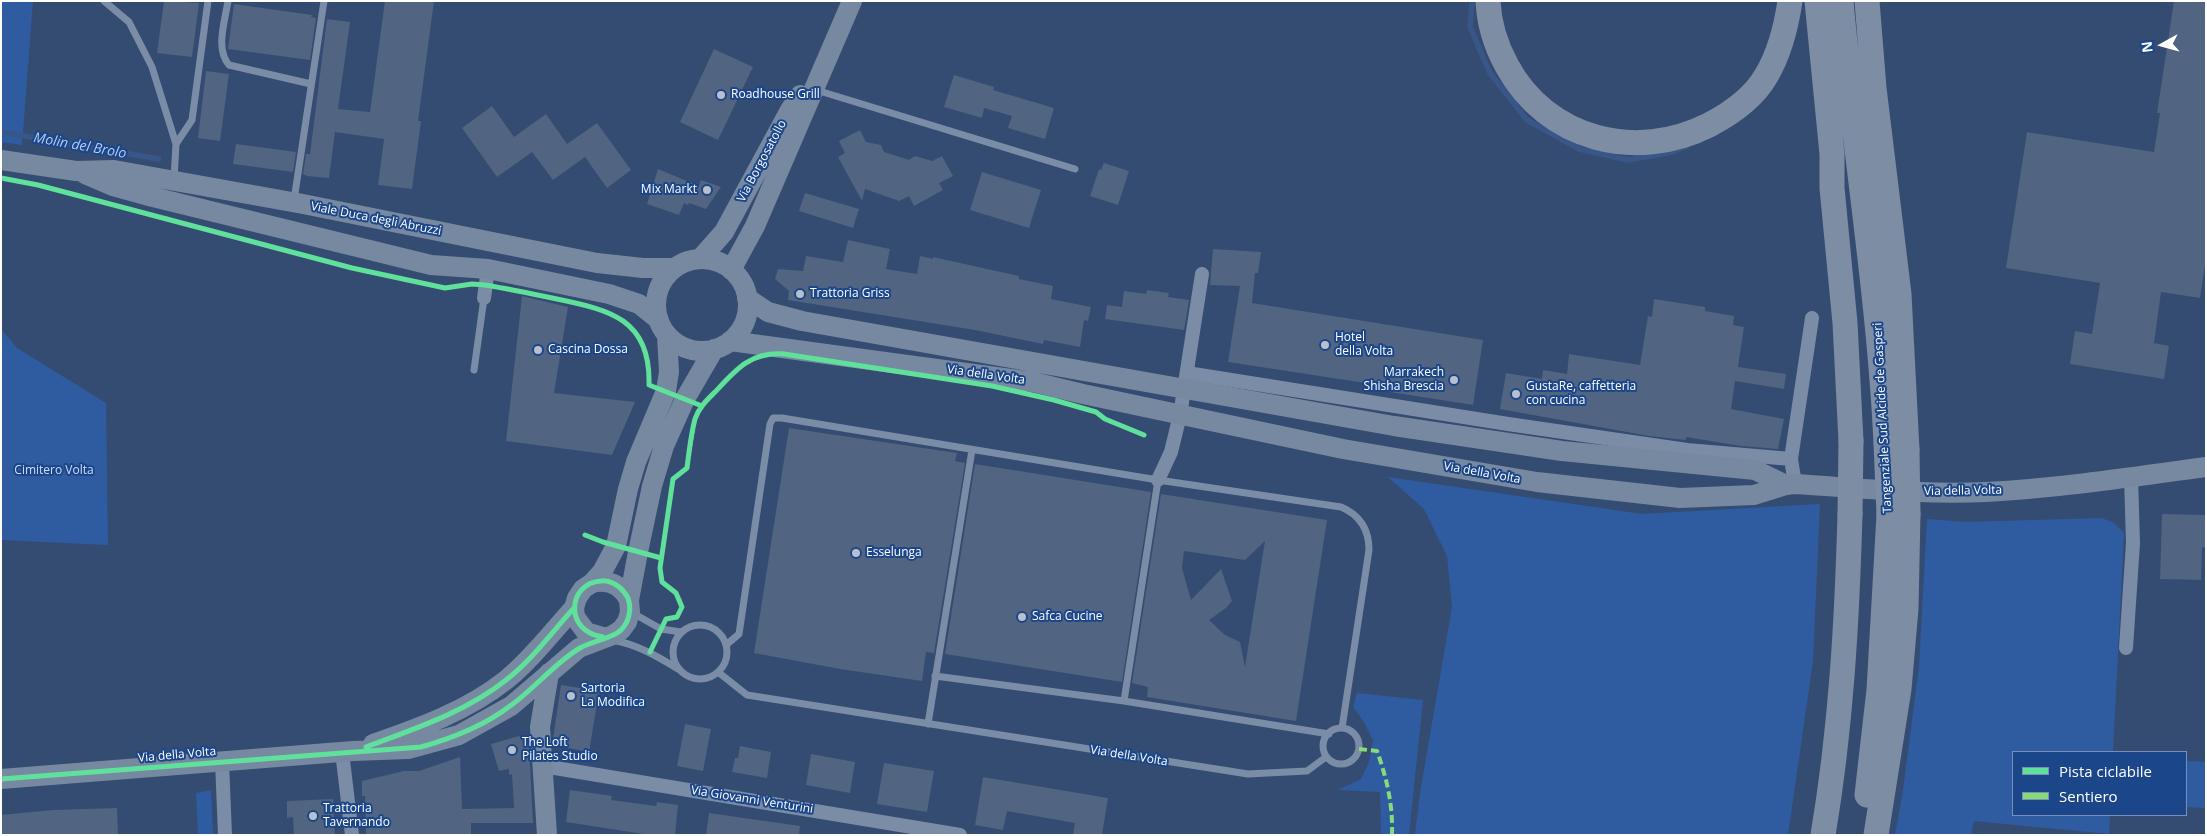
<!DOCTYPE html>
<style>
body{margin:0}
#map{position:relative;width:2207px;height:836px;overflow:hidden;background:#344c71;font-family:"Open Sans",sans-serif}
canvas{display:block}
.frame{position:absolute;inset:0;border:2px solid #fff;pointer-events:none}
.legend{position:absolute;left:2012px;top:751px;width:175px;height:65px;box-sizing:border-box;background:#1b468a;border:1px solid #7690b9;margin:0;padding:6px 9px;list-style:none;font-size:15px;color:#fff}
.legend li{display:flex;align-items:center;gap:10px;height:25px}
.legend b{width:25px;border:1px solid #7690b9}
.north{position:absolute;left:2137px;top:20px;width:50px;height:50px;-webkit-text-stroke:4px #1b468a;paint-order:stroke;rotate:263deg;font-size:14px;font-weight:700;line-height:20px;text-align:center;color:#fff}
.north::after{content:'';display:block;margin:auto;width:18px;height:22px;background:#fff;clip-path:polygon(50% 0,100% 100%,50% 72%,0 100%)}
</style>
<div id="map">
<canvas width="2207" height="836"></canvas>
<div class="frame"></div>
<ul class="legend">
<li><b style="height:6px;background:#60e19b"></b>Pista ciclabile</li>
<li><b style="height:6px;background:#86db77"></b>Sentiero</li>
</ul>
<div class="north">N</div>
</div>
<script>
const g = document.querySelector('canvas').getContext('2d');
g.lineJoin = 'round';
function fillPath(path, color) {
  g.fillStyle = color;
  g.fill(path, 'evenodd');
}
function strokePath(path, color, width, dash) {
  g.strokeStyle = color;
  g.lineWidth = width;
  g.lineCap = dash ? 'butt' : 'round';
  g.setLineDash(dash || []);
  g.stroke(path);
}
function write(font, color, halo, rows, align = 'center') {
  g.font = font + ' "Open Sans",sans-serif';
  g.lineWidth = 4;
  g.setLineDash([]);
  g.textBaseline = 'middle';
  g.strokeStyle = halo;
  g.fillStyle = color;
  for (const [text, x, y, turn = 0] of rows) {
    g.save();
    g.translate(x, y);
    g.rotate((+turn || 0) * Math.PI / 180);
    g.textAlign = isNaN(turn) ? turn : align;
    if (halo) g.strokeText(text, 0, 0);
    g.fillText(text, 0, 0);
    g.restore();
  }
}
fillPath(new Path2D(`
 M 1,1 L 33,1 L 22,145 L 1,142 Z
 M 1,329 L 17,348 L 106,403 L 108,545 L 1,540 Z
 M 1388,477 L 1642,514 L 1820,504 L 1813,661 L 1788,835 L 1415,835 L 1420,793 L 1452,607 L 1447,556 L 1424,509 Z
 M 2102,518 L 2114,523 L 2124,533 L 2113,752 L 2013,752 L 2013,815 L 2110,815 L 2109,834 L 1974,821 L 1971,835 L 1895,835 L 1903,790 L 1919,667 L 1927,519 L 1966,522 Z
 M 1357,693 L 1423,700 L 1409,835 L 1381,835 L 1380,792 L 1338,790 L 1361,779 L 1369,762 L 1373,741 L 1364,722 L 1353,707 Z
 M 2186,761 L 2206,762 L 2206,808 L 2186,807 Z
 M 211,790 L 213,835 L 198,835 L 196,793 Z`), '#2f5ca1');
strokePath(new Path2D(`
 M 1472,1 L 1470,27 L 1490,73 L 1527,120 L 1579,149 L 1628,160 L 1673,152 L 1687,146
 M 1,132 L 159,159`), '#385788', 5.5);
fillPath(new Path2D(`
 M 164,1 L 199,3 L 192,57 L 157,53 Z
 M 385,1 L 434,1 L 418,121 L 421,121 L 412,189 L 378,185 L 384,139 L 335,132 L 329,178 L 307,176 L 303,174 L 306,154 L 310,154 L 327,19 L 350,22 L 338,109 L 370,112 Z
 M 2174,1 L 2206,1 L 2206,259 L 2200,298 L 2161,292 L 2154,343 L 2169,346 L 2164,379 L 2070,364 L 2075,331 L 2092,334 L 2100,283 L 2006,268 L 2027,132 L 2154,152 L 2160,113 L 2157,113 Z
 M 234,4 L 312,15 L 311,17 L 316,18 L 310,60 L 228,49 Z
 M 714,49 L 753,67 L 718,140 L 680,122 Z
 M 206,71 L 229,74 L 220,141 L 198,138 Z
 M 954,75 L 994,87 L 993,90 L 1054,108 L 1045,139 L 1008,128 L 1012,116 L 984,108 L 982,118 L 944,107 Z
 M 492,106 L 514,137 L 546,114 L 567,144 L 597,123 L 631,170 L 607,188 L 585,157 L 553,180 L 532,152 L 497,177 L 462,128 Z
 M 860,130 L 866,142 L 881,145 L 884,152 L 909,160 L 915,156 L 932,161 L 942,156 L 953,176 L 939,183 L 943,190 L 914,206 L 909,196 L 899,201 L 865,189 L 862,201 L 838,157 L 845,153 L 839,141 Z
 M 236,144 L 296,152 L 293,172 L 233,164 Z
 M 1104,163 L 1129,171 L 1118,205 L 1090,196 L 1099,169 L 1101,170 Z
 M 658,169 L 699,186 L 701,180 L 721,187 L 706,209 L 689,203 L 688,205 L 684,203 L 679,215 L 647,204 Z
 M 982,172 L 1041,190 L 1029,228 L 970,210 Z
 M 805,193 L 859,209 L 853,228 L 799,211 Z
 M 848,240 L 890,249 L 886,269 L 917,274 L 920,256 L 933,259 L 933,257 L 1019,276 L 1019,279 L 1053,286 L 1051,299 L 1091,307 L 1088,321 L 1084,320 L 1080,347 L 1044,340 L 1043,344 L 975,330 L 788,300 L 789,291 L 775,279 L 778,269 L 803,271 L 806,256 L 843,262 Z
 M 1213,249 L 1261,252 L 1258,273 L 1255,273 L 1252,303 L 1483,340 L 1473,405 L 1371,389 L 1372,384 L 1228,362 L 1240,286 L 1210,285 Z
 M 1147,290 L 1169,293 L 1168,297 L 1189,300 L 1184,330 L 1105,319 L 1107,305 L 1122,307 L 1124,291 L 1146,294 Z
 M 522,296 L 568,307 L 554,393 L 635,402 L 612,455 L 506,441 Z
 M 1654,299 L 1705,307 L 1705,311 L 1734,316 L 1733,325 L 1744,327 L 1738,367 L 1786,374 L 1784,389 L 1735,381 L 1731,409 L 1784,419 L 1778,449 L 1741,446 L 1686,437 L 1686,440 L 1649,436 L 1500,409 L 1506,373 L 1542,379 L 1543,370 L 1567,374 L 1569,354 L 1640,365 L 1648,316 L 1652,317 Z
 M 789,428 L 957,453 L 955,461 L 965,463 L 934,653 L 926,652 L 922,681 L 840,669 L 754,653 Z
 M 975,464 L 1151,492 L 1122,682 L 945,654 Z
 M 1161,494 L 1327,520 L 1296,721 L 1147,697 L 1148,687 L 1132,683 ZM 1265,541 L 1247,654 L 1245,667 L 1240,642 L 1225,635 L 1209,620 L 1226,608 L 1232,601 L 1221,569 L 1191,600 L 1182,568 L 1184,551 L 1245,560 Z
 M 2162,514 L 2206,515 L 2206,548 L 2202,547 L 2201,580 L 2160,579 Z
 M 561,685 L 599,691 L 589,752 L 563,747 L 564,741 L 553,739 Z
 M 685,724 L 711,729 L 703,771 L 677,766 Z
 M 519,736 L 529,744 L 533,823 L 471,823 L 471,835 L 366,835 L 365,796 L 362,796 L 362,781 L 404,771 L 419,771 L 460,757 L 462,809 L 514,808 L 512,774 L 509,775 L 509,769 L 499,771 L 491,744 Z
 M 740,746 L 771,752 L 767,778 L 732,772 L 735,758 L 738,758 Z
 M 811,754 L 855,762 L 850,793 L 806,785 Z
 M 884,763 L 934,771 L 927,812 L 877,804 Z
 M 983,777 L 1108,798 L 1102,835 L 1073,835 L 1075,823 L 1007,811 L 1003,830 L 975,825 Z
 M 570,790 L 612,796 L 611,800 L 656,806 L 657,802 L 678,805 L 675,835 L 650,835 L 566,822 Z
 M 333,799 L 335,835 L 294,835 L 293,817 L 287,818 L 287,801 Z
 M 117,808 L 118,835 L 1,835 L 1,815 L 53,810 Z
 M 709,813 L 800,826 L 799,835 L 706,835 Z`), '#516481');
strokePath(new Path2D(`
 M 674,478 L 687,468 L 694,429
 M 669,504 L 660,564 L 662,582 C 671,590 684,596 681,611 L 675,618
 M 585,535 L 598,540`), '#7b8da6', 3, [2.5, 4]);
strokePath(new Path2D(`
 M 104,1 L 129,22 L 152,67 L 176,144 L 174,179
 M 228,1 C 225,21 215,49 229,65 L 311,84
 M 816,90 L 1075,169
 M 176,144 L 192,120 L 208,1
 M 294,200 L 324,1
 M 474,370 L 484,298
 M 631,612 L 661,629 L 681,632
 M673 652a27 27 0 1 1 54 0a27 27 0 1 1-54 0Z
 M 613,640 C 638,645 657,656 678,669
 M 726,645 L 739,634 L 770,424 L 773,418 L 782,418 L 1158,480 L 1341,507 C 1360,515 1369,529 1369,550 L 1342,728
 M 718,672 L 747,695 L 1248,774 L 1307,771 L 1326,757
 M 935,676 L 1124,701 L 1329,734
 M 1124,701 L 1158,480
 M 928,724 L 972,450
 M1323 746a18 18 0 1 1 36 0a18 18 0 1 1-36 0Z`), '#7b8da6', 7);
strokePath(new Path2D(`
 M 484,298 L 488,269
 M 1187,373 L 1508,424 L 1687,450 L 1791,459
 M 1158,480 L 1171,452 L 1180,415 L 1202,274
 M 1795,484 L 1791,459 L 1812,318
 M 2126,648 L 2133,543 L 2131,477
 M 342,752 L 352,835
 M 222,761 L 225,835
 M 543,766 L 960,835`), '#7b8da6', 14);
strokePath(new Path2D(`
 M 1,160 L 76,171 L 114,170 L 303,204 L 597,263 L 643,268 L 675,268
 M 85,174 L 113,186 L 153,197 L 431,265 L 488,269 L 609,294 L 639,304 L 659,320
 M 700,259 L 724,232 L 790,110 L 800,95
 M656 305a46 46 0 1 1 92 0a46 46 0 1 1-92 0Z
 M 731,270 L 755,226 L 852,1
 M 747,298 L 768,312 L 802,321 L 1394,426 L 1562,451 L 1755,470 L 1786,485
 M 730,341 L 1033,382 L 1083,394 L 1343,449 L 1537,482 L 1680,498 L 1754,495 L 1786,485 L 1795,484 C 1859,488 1923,495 1986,492 C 2060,488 2133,477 2206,467
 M 592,583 C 608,579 621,584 629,600
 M 603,637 L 586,632 L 575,617 L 574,608 L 577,598 L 583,589 L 592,583 L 602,572 L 616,546 L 628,489 L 636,462 L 666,391 L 669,372 L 667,335
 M 373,744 C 419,728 467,711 506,680 C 531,660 552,632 574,608
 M 1,779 L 353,751 L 408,749 L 459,735 L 511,706 L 579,648 L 613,635 L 621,630 L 627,622 L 630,612 L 629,600 L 638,552 L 652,486 L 664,446 L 685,399 L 714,349
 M 547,835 L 540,727 L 549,673`), '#7788a1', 20);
strokePath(new Path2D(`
 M 1488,1 C 1489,25 1496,46 1507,66 C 1547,140 1636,162 1709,125 C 1730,114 1754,97 1766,76 C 1780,53 1786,28 1790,1
 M 1817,1 L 1832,154 L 1832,188 L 1845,323 L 1851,441
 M 1841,1 C 1854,149 1879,295 1886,443
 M 1867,1 L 1874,88 L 1899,294 L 1907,450
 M 1867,795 L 1879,690 L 1889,515
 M 1823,835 C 1841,728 1847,622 1850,514
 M 1876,835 L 1899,689 L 1906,609 L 1908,514`), '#7c8da4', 25);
strokePath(new Path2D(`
 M 1886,443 L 1889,515
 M 1907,450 L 1908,514
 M 1850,514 L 1851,441`), '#7c8da4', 25);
strokePath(new Path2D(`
 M 1359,749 L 1377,751 C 1387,779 1393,805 1392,835`), '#86db77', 4, [8, 4]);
strokePath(new Path2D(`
 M 1,178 L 38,185 L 352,268 L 445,288 L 472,284 L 485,285 C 509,289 533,294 557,299 C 610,310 651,319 649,385 L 702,406
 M 585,535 L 603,542 L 661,558
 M 650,652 L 666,619 L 677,617 L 682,607 L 676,593 L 662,582 L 660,568 L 673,479 L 687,468 C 689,452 691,434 695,419 C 699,407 708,399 716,391 C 737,368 751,352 784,354 L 992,386 L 1054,400 L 1096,412 L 1105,419 L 1144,435
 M 366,747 C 414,729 466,712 506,680 C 532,660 552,632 574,608
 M 1,779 L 421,747 C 453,738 484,726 510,706 C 533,690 557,661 580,648 C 592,641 612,639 621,630 C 631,620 633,602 624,592 C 619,585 609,580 601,581 C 567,583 564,632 603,637`), '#60e19b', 5);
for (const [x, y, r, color] of [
 [721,95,5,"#b8c0cd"],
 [707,190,5,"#b8c0cd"],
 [800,294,5,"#b8c0cd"],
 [1325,345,5,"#b8c0cd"],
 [538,350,5,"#b8c0cd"],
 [1454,380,5,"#b8c0cd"],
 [1516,394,5,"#b8c0cd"],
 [856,553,5,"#b8c0cd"],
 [1022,617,5,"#b8c0cd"],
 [571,696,5,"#b8c0cd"],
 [512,750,5,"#b8c0cd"],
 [313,816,5,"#b8c0cd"]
]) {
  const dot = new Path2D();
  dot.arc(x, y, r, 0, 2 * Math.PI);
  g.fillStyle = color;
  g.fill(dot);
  strokePath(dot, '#1b468a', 2);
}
write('12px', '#fff', '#1b468a', [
 ["Roadhouse Grill",731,95],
 ["Mix Markt",697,190,"right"],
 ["Trattoria Griss",810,294],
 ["Hotel",1335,338],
 ["della Volta",1335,352],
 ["Cascina Dossa",548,350],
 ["Marrakech",1444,373,"right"],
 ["Shisha Brescia",1444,387,"right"],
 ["GustaRe, caffetteria",1526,387],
 ["con cucina",1526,401],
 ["Esselunga",866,553],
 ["Safca Cucine",1032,617],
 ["Sartoria",581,689],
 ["La Modifica",581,703],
 ["The Loft",522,743],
 ["Pilates Studio",522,757],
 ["Trattoria",323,809],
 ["Tavernando",323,823]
], 'left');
write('12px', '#fff', '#1b468a', [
 ["Via Borgosatollo",762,161,-62],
 ["Viale Duca degli Abruzzi",376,219,11],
 ["Via della Volta",986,375,8],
 ["Tangenziale Sud Alcide de Gasperi",1883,418,-93],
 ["Via della Volta",1482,473,10],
 ["Via della Volta",1963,491,-1],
 ["Via della Volta",177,755,-5],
 ["Via della Volta",1129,756,9],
 ["Via Giovanni Venturini",752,800,9]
]);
write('12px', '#cbdef9', '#1b468a', [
 ["Cimitero Volta",54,471]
]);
write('italic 14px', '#b2ccf4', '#1b468a', [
 ["Molin del Brolo",80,146,10]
]);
</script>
